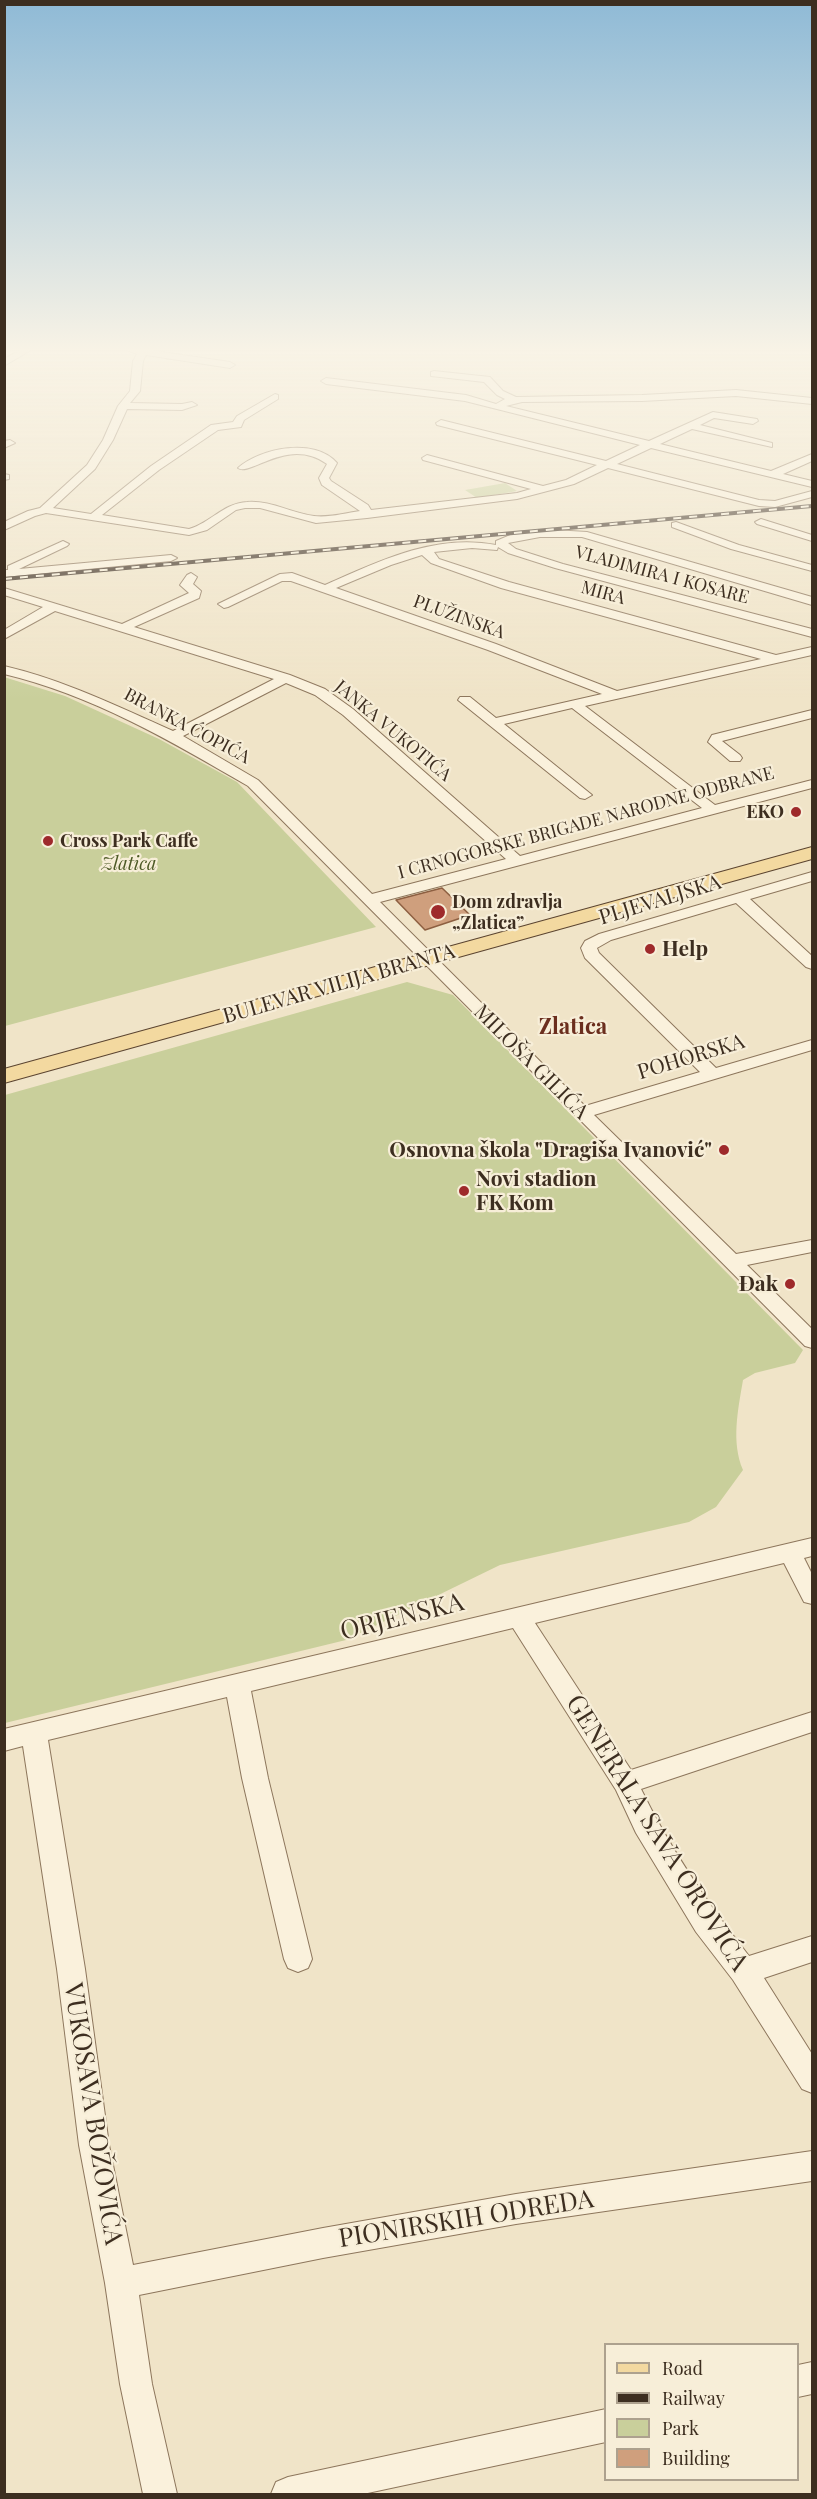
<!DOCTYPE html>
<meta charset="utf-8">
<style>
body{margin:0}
#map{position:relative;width:817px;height:2499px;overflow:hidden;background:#f0e4c8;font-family:"Playfair Display",serif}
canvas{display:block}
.frame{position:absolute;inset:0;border:6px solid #3d2e20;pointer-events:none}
.legend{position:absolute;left:604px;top:2343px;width:195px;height:138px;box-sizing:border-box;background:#f7eed8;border:2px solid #ada18e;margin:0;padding:8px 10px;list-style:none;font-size:18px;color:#3d2e20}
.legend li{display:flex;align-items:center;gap:12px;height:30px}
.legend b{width:30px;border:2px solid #ada18e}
</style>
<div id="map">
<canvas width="817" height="2499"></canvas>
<div class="frame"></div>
<ul class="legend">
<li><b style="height:8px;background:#f3d9a0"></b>Road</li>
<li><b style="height:8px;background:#3d2e20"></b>Railway</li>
<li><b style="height:16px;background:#c9cf9b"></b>Park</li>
<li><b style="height:16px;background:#cf9f7d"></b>Building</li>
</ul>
</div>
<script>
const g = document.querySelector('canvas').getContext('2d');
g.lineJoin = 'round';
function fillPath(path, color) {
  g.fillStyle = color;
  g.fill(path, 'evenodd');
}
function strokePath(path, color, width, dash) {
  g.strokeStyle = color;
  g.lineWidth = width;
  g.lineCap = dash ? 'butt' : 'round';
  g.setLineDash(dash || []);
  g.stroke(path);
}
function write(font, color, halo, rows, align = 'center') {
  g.font = font + ' "Playfair Display",serif';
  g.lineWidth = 4.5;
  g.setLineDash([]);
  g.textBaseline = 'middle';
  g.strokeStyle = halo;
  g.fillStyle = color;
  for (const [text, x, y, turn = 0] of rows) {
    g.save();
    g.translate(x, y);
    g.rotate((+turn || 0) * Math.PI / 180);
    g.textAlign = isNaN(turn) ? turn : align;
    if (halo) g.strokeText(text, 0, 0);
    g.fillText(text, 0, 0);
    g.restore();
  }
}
fillPath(new Path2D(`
 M 505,483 L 517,491 L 477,498 L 465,490 Z
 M 4,677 L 65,696 L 159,739 L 237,782 L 376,927 L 5,1026 Z
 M 407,982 L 453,995 L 803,1350 L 795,1363 L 755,1373 L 743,1380 C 738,1410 731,1442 743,1470 L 716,1507 L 689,1522 L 500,1565 L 346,1640 L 5,1723 L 5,1095 Z`), '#c9cf9b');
const building = new Path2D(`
 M 442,888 L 470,915 L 425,930 L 396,900 Z`);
fillPath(building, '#cf9f7d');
strokePath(building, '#8d5f41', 1.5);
const minor = new Path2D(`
 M 20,350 L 31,350 L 4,366 L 4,359 Z
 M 127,350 L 148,350 L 230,362 L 235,365 L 230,368 L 146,355 L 143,361 L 140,391 L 130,403 L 182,404 L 192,402 L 197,405 L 182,410 L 127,409 L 113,440 L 95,469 L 53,508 L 91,514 L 151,466 L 211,425 L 233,422 L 237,416 L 275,394 L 278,395 L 278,399 L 244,420 L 241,427 L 218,430 L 159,470 L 102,515 L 189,529 C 210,523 224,503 247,502 C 270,500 291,513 314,516 C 328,518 346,513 360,511 L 322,485 L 319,478 L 327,464 C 288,436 250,477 238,468 C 260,448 315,437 337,463 L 329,478 L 331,481 L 368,505 L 371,510 L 517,493 L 531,489 L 423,460 L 422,458 L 427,455 L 543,486 L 566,480 L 597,465 L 437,425 L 436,423 L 441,420 L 606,461 L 640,445 L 465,401 L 326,384 L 321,381 L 326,378 L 466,395 L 496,404 L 505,399 L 497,395 L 484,382 L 431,376 L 431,372 L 434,371 L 490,377 L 503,391 L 516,397 L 642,395 L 736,390 L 812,398 L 812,404 L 736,396 L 642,401 L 522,402 L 506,406 L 649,441 L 713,412 L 757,419 L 758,421 L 753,424 L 714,418 L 700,425 L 772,443 L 772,447 L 692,429 L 660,444 L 771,471 L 812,454 L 812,461 L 783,474 L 812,481 L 812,487 L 651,448 L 617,464 L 759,500 L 775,501 L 812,491 L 812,497 L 775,507 L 759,506 L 608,468 L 574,484 L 517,499 L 367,518 L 316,523 L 260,508 L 245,508 L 236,510 L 207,530 L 189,535 L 46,513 L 35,516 L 4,530 L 4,522 L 28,511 L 40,508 L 87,465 L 103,440 L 118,406 L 130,391 L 133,361 L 137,354 Z
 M 10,440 L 15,443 L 4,448 L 4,441 Z
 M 4,474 L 9,475 L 9,479 L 4,480 Z
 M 761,519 L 812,535 L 812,541 L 757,524 L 755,522 Z
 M 676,522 L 739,545 L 812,565 L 812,571 L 731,549 L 672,527 L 672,523 Z
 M 553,530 L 587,532 L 812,597 L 812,605 L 582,537 L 540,537 L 508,543 L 516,549 L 563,564 L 812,629 L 812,637 L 555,568 L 508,553 L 498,547 L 497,550 L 472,548 L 434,552 L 439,559 L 509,582 L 776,655 L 812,647 L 812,655 L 585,706 L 715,805 L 812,780 L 812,788 L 380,902 L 585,1106 L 700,1072 L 585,958 L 581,948 L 585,941 L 599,934 L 812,872 L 812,881 L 750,899 L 812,956 L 812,969 L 806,967 L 736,903 L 611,940 L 597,948 L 599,953 L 716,1068 L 812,1040 L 812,1050 L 594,1115 L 736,1254 L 812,1240 L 812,1252 L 747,1265 L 812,1329 L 812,1348 L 805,1346 L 248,786 C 171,741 92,695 4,674 L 4,666 C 64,680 117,706 173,731 L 274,679 L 55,611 L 4,639 L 4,630 L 43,607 L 4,595 L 4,588 L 122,624 L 189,593 L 180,585 L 187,575 L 191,573 L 197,577 L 193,584 L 201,591 L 199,598 L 134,627 L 290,675 L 325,689 L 353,709 L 520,856 L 702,808 L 572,708 L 504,724 L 592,795 L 585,799 L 580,798 L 458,700 L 460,697 L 470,697 L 496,718 L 602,694 L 488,650 L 291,581 L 282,581 L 228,607 L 224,608 L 218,604 L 280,574 L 292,573 L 325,585 C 379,561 436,533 496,545 L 496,541 L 515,533 ZM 422,555 L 431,563 L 501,588 L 761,659 L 617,691 L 496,644 L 336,588 L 391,565 ZM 286,683 L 315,695 L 343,715 L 506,859 L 372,894 L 258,780 L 183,736 Z
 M 63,541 L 69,544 L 67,546 L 19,569 L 171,555 L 177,558 L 171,561 L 4,577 L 4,570 L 8,570 L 8,566 Z
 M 812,710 L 812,718 L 722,741 L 740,755 L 742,758 L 740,761 L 730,761 L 708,742 L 712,735 Z
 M 812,1538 L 812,1556 L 804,1558 L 812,1574 L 812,1604 L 804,1602 L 784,1563 L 535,1623 L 631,1770 L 812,1712 L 812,1732 L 641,1789 C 670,1849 708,1904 749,1956 L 812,1936 L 812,1962 L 764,1978 L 812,2054 L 812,2093 L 802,2089 L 733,1980 L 696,1932 L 636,1833 L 616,1790 L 513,1628 L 251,1691 L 268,1778 L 312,1959 L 308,1968 L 298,1972 L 288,1968 L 284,1959 L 242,1778 L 227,1697 L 48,1740 L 85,1969 L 109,2145 L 133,2265 L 323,2228 L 516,2194 L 812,2151 L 812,2181 L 516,2224 L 323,2258 L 139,2295 L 152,2384 L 177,2494 L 143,2494 L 120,2384 L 105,2283 L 79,2145 L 57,1969 L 23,1746 L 4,1751 L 4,1729 Z
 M 812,2362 L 812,2394 L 798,2397 L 798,2365 Z
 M 606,2409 L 606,2442 L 363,2494 L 271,2494 L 276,2482 L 288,2477 Z`);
const major = new Path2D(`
 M 812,847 L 812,859 L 4,1083 L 4,1069 Z`);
strokePath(minor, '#8d765c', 2);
strokePath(major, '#5b4430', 2);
fillPath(minor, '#faf1dc');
fillPath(major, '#f3d9a0');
const rail = new Path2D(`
 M 4,579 L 812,506`);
strokePath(rail, '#3d2e20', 4);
strokePath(rail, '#f7eed8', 2, [8]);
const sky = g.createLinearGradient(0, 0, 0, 700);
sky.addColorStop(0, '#8fbad6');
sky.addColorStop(0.5, '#f8f3e6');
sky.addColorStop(1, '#f8f3e600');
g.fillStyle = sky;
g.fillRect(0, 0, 817, 700);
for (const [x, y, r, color] of [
 [796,812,6,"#9e2a2b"],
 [48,841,6,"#9e2a2b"],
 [438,912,8,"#9e2a2b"],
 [650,949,6,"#9e2a2b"],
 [724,1150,6,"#9e2a2b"],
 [464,1191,6,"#9e2a2b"],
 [790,1284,6,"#9e2a2b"]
]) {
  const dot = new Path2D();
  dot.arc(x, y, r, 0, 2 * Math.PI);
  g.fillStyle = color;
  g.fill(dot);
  strokePath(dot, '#f7eed8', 2);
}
write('18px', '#3d2e20', '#f7eed8', [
 ["VLADIMIRA I KOSARE",662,575,15],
 ["MIRA",603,593,15],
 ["PLUŽINSKA",459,617,20],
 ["BRANKA ĆOPIĆA",187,726,28],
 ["JANKA VUKOTIĆA",393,731,40],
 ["I CRNOGORSKE BRIGADE NARODNE ODBRANE",586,823,-15]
]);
write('bold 18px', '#3d2e20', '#f7eed8', [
 ["EKO",784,812,"right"],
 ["Cross Park Caffe",60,841],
 ["Dom zdravlja",452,902],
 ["„Zlatica”",452,923]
], 'left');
write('italic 18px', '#4d5a26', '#f7eed8', [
 ["Zlatica",129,864]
]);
write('21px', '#3d2e20', '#f7eed8', [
 ["PLJEVALJSKA",660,900,-17],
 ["BULEVAR VILIJA BRANTA",339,984,-16],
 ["POHORSKA",691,1057,-17],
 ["MILOŠA GILIĆA",531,1062,45]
]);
write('bold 21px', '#3d2e20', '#f7eed8', [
 ["Help",662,949],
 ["Osnovna škola \"Dragiša Ivanović\"",712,1150,"right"],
 ["Novi stadion",476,1179],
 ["FK Kom",476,1203],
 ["Đak",778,1284,"right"]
], 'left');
write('bold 22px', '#6b2e1e', '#f7eed8', [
 ["Zlatica",573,1027]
]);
write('26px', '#3d2e20', '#f7eed8', [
 ["ORJENSKA",402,1617,-14],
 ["GENERALA SAVA OROVIĆA",657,1833,58],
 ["VUKOSAVA BOŽOVIĆA",93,2114,81],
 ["PIONIRSKIH ODREDA",466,2219,-9]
]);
</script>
